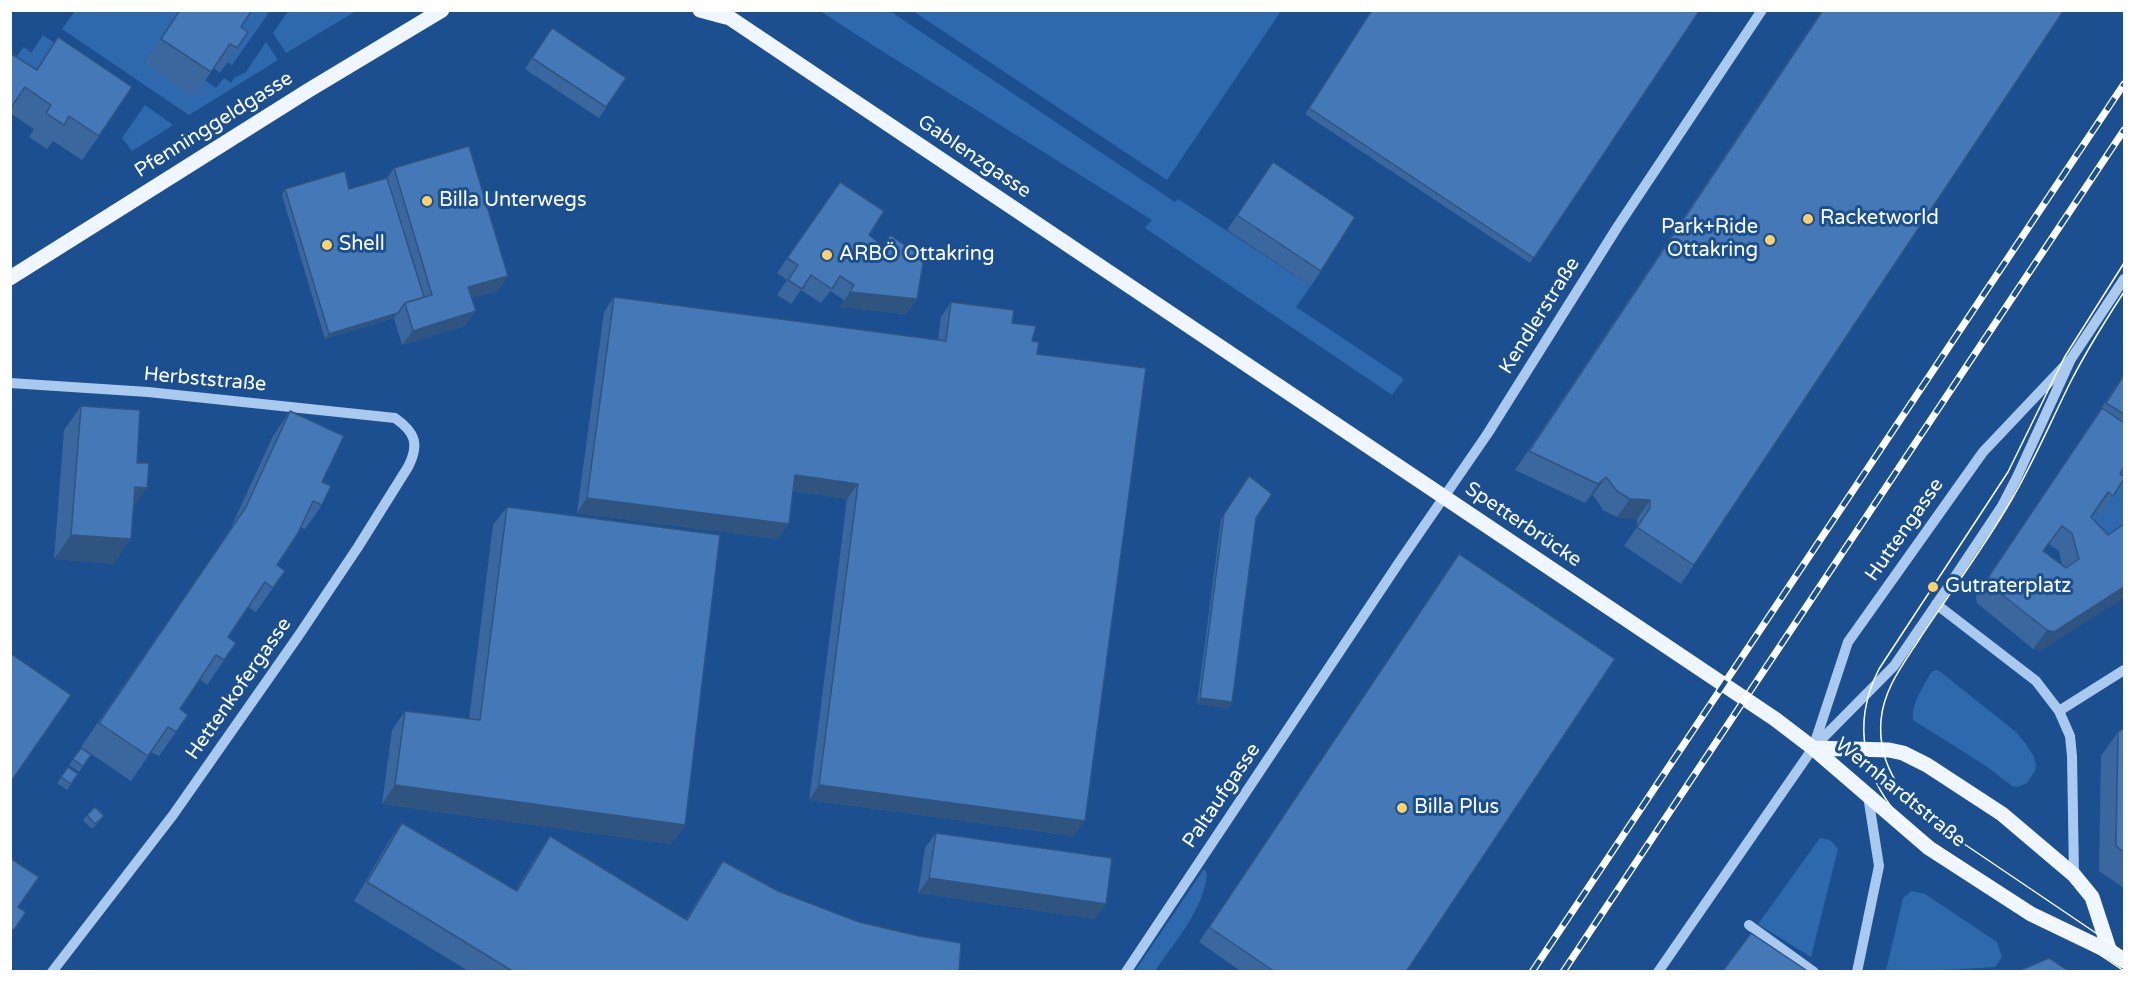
<!DOCTYPE html>
<meta charset="utf-8">
<style>
body{margin:0}
#map{position:relative;width:2135px;height:982px;overflow:hidden;background:#1b4f8f;font-family:"Varela Round",sans-serif}
canvas{display:block}
.frame{position:absolute;inset:0;border:12px solid #fff;pointer-events:none}
</style>
<div id="map">
<canvas width="2135" height="982"></canvas>
<div class="frame"></div>
</div>
<script>
const g = document.querySelector('canvas').getContext('2d');
g.lineJoin = 'round';
function fillPath(path, color) {
  g.fillStyle = color;
  g.fill(path, 'evenodd');
}
function strokePath(path, color, width, dash) {
  g.strokeStyle = color;
  g.lineWidth = width;
  g.lineCap = dash ? 'butt' : 'round';
  g.setLineDash(dash || []);
  g.stroke(path);
}
function write(font, color, halo, rows, align = 'center') {
  g.font = font + ' "Varela Round",sans-serif';
  g.lineWidth = 6;
  g.setLineDash([]);
  g.textBaseline = 'middle';
  g.strokeStyle = halo;
  g.fillStyle = color;
  for (const [text, x, y, turn = 0] of rows) {
    g.save();
    g.translate(x, y);
    g.rotate((+turn || 0) * Math.PI / 180);
    g.textAlign = isNaN(turn) ? turn : align;
    if (halo) g.strokeText(text, 0, 0);
    g.fillText(text, 0, 0);
    g.restore();
  }
}
fillPath(new Path2D(`
 M 75,11 L 179,11 L 144,63 L 205,80 L 216,88 L 224,78 L 231,83 L 234,78 L 246,72 L 266,42 L 278,60 L 189,115 L 62,29 Z
 M 251,11 L 270,11 L 232,65 L 227,62 L 224,51 Z
 M 288,11 L 288,10 L 356,11 L 286,53 L 273,33 Z
 M 820,11 L 890,11 L 1175,202 L 1178,199 L 1311,286 L 1296,307 L 1404,379 L 1392,395 L 1145,228 L 1152,220 L 882,51 Z
 M 913,11 L 1281,11 L 1167,180 Z
 M 43,35 L 86,65 L 20,94 L 10,64 L 24,47 L 31,53 Z
 M 145,105 L 173,125 L 132,151 L 122,138 Z
 M 2124,465 L 2124,535 L 2078,535 L 2094,511 L 2100,515 L 2107,493 Z
 M 1938,670 L 2016,732 L 2026,744 L 2034,757 L 2036,765 L 2035,771 L 2027,783 L 2017,787 L 2012,786 L 1986,766 L 1913,720 C 1911,704 1923,688 1930,674 L 1933,671 Z
 M 1820,838 L 1830,840 L 1838,849 L 1811,957 L 1758,924 Z
 M 1204,869 L 1207,874 C 1203,911 1175,941 1155,971 L 1135,971 Z
 M 1912,891 L 1925,894 L 1997,942 L 2002,957 L 1995,967 L 1926,971 L 1886,971 L 1903,898 Z`), '#2e69ad');
strokePath(new Path2D(`
 M 10,383 L 148,392 L 395,418 C 415,432 420,444 408,467 L 358,547 L 299,635 L 173,815 L 52,972
 M 1936,604 L 2036,681 L 2059,711 L 2070,736 L 2072,756 L 2074,875
 M 2059,711 L 2124,670
 M 1814,745 L 1848,642 L 1983,452 L 2071,359 L 2124,279
 M 1749,925 L 1814,972
 M 1126,972 L 1400,561 L 1488,433 L 1618,226 L 1762,10
 M 1658,972 L 1813,748 L 1894,666 L 1950,584 L 2002,506 L 2017,477 L 2071,359
 M 1857,972 L 1879,866 L 1868,796`), '#a9c9ee', 10);
strokePath(new Path2D(`
 M 700,10 L 726,17
 M 718,10 L 1775,719 L 1813,748 L 1929,848 L 2031,914 L 2110,952 L 2124,961
 M 10,278 L 309,90 L 442,10
 M 1813,748 L 1889,750 L 1903,753 L 1927,765 L 2002,814 L 2074,875 L 2092,897 L 2110,952`), '#f0f6ff', 15);
strokePath(new Path2D(`
 M 2124,263 L 2064,358 L 2008,472 L 1879,669 C 1850,726 1864,782 1908,826 L 2124,971
 M 2124,292 C 2105,321 2087,350 2071,381 C 2051,421 2034,461 2012,499 C 1985,546 1952,590 1922,635 C 1905,662 1884,687 1881,720 C 1877,768 1906,802 1942,829 L 2124,952`), '#fff', 1.5);
const rail = new Path2D(`
 M 1532,972 L 2124,84
 M 1563,972 L 2124,130`);
strokePath(rail, '#fff', 7);
strokePath(rail, '#1b4f8f', 4.5, [14]);
fillPath(new Path2D(`
 M 179,10 L 252,10 L 241,27 L 248,32 L 220,73 L 214,68 L 194,96 L 144,63 Z
 M 1372,10 L 1700,10 L 1530,263 L 1305,114 Z
 M 1822,10 L 2064,10 L 1681,584 L 1624,546 L 1637,527 L 1637,519 L 1617,517 L 1603,510 L 1593,495 L 1585,503 L 1515,470 Z
 M 58,37 L 99,136 L 82,160 L 53,141 L 47,149 L 29,137 L 34,129 L 10,113 L 10,53 L 36,69 Z
 M 544,39 L 626,78 L 599,118 L 525,69 Z
 M 1273,162 L 1321,271 L 1311,286 L 1227,230 Z
 M 394,168 L 498,291 L 471,298 L 476,311 L 465,326 L 402,345 L 394,318 L 325,339 L 282,195 L 285,189 L 349,189 L 387,178 Z
 M 840,182 L 869,235 L 917,299 L 906,314 L 840,307 L 844,300 L 830,291 L 821,303 L 801,290 L 791,304 L 777,295 L 787,280 L 777,273 Z
 M 614,297 L 938,340 L 941,317 L 951,302 L 1012,323 L 1032,341 L 1037,354 L 1074,836 L 809,800 L 847,499 L 793,491 L 778,539 L 577,513 L 604,312 Z
 M 2124,374 L 2124,467 L 2120,474 L 2113,496 L 2100,515 L 2095,511 L 2091,517 L 2108,535 L 2040,651 L 2033,649 L 1977,603 L 1976,595 ZM 2049,544 L 2059,551 L 2062,565 L 2044,551 Z
 M 81,406 L 133,508 L 114,564 L 54,559 L 64,430 Z
 M 290,411 L 322,482 L 322,505 L 305,529 L 300,527 L 277,565 L 285,571 L 256,612 L 248,607 L 228,637 L 236,643 L 207,685 L 200,679 L 180,709 L 188,715 L 159,756 L 151,752 L 131,781 L 81,747 L 229,532 L 273,436 Z
 M 1249,476 L 1232,702 L 1229,708 L 1197,704 L 1221,519 Z
 M 507,507 L 685,825 L 671,844 L 382,804 L 392,730 L 405,711 L 469,719 L 493,525 Z
 M 1449,569 L 1406,972 L 1242,972 L 1199,942 Z
 M 2124,728 L 2124,888 L 2099,871 L 2101,756 L 2118,732 Z
 M 81,748 L 91,755 L 79,772 L 69,765 Z
 M 68,767 L 78,774 L 67,790 L 57,783 Z
 M 87,815 L 104,816 L 100,821 L 92,829 L 83,820 Z
 M 402,823 L 516,890 L 537,855 L 550,836 L 686,919 L 710,880 L 723,861 L 778,891 L 959,972 L 470,972 L 354,901 L 389,841 Z
 M 936,833 L 1095,919 L 918,893 L 925,848 Z`), '#3a679d');
fillPath(new Path2D(`
 M 508,276 L 498,291 L 457,302 L 468,287 Z
 M 850,292 L 917,299 L 906,314 L 840,307 Z
 M 476,311 L 465,326 L 402,345 L 413,331 Z
 M 398,313 L 394,318 L 325,339 L 329,334 Z
 M 795,475 L 858,484 L 847,499 L 784,490 Z
 M 1606,477 L 1593,495 L 1585,503 L 1598,484 Z
 M 135,487 L 147,488 L 130,512 Z
 M 587,498 L 789,524 L 778,539 L 577,513 Z
 M 1630,499 L 1650,500 L 1637,519 L 1617,517 Z
 M 71,535 L 131,539 L 114,564 L 54,559 Z
 M 2124,587 L 2124,598 L 2040,651 L 2033,649 L 2047,630 Z
 M 1200,698 L 1232,702 L 1229,708 L 1197,704 Z
 M 395,785 L 685,825 L 671,844 L 382,804 Z
 M 819,785 L 1085,821 L 1074,836 L 809,800 Z
 M 929,878 L 1106,904 L 1095,919 L 918,893 Z`), '#305480');
const building = new Path2D(`
 M 180,10 L 252,10 L 241,27 L 248,32 L 237,48 L 230,44 L 211,72 L 161,39 Z
 M 1372,10 L 1700,10 L 1534,258 L 1309,108 Z
 M 1823,10 L 2064,10 L 1694,565 L 1637,527 L 1650,508 L 1650,500 L 1630,499 L 1617,491 L 1606,477 L 1598,484 L 1529,451 Z
 M 552,28 L 626,78 L 606,107 L 532,58 Z
 M 58,37 L 132,87 L 99,136 L 69,116 L 64,125 L 46,113 L 51,105 L 25,87 L 10,109 L 10,53 L 37,70 Z
 M 469,146 L 508,276 L 468,287 L 476,311 L 413,331 L 405,303 L 432,295 L 394,168 Z
 M 1273,162 L 1355,217 L 1321,271 L 1237,215 Z
 M 345,171 L 349,189 L 387,178 L 424,297 L 405,303 L 398,313 L 329,334 L 285,189 Z
 M 840,182 L 884,211 L 869,235 L 883,246 L 890,235 L 924,258 L 917,299 L 850,292 L 854,285 L 840,276 L 832,289 L 811,275 L 802,289 L 788,280 L 798,265 L 787,258 Z
 M 614,297 L 946,341 L 951,302 L 1014,310 L 1012,323 L 1036,326 L 1032,341 L 1039,342 L 1037,354 L 1146,368 L 1085,821 L 819,785 L 858,484 L 795,475 L 789,524 L 587,498 Z
 M 2124,375 L 2124,414 L 2106,403 Z
 M 81,406 L 140,410 L 137,463 L 149,463 L 147,488 L 135,487 L 131,539 L 71,535 Z
 M 2102,408 L 2124,423 L 2124,467 L 2120,474 L 2124,477 L 2124,479 L 2113,496 L 2108,492 L 2091,517 L 2108,535 L 2124,524 L 2124,587 L 2054,632 L 2047,630 L 1990,585 L 1989,576 ZM 2062,526 L 2072,533 L 2079,559 L 2066,568 L 2043,551 Z
 M 290,411 L 344,436 L 322,482 L 331,486 L 322,505 L 313,501 L 298,533 L 277,565 L 285,571 L 273,588 L 265,582 L 228,637 L 236,643 L 224,660 L 216,655 L 180,709 L 188,715 L 176,732 L 168,727 L 148,756 L 99,723 L 246,507 Z
 M 1249,476 L 1272,494 L 1256,518 L 1232,702 L 1200,698 L 1224,514 Z
 M 507,507 L 720,535 L 685,825 L 395,785 L 405,711 L 480,720 Z
 M 1459,554 L 1615,659 L 1406,972 L 1275,972 L 1209,927 Z
 M 10,653 L 71,695 L 10,783 Z
 M 2124,728 L 2124,852 L 2116,846 L 2118,732 Z
 M 81,748 L 91,755 L 83,766 L 73,759 Z
 M 68,767 L 78,774 L 71,784 L 61,777 Z
 M 95,807 L 104,816 L 95,824 L 87,815 Z
 M 402,823 L 517,891 L 550,836 L 687,920 L 723,861 L 778,891 L 859,922 L 919,936 L 961,943 L 959,972 L 514,972 L 367,882 Z
 M 936,833 L 1112,858 L 1106,904 L 929,878 Z
 M 10,858 L 39,877 L 18,907 L 26,912 L 14,930 L 10,929 Z
 M 1751,933 L 1809,972 L 1722,972 Z
 M 2049,958 L 2070,972 L 2016,972 Z`);
fillPath(building, '#4478b7');
strokePath(building, '#305480', 1.5);
for (const [x, y, r, color] of [
 [427,201,6,"#ffd166"],
 [1808,219,6,"#ffd166"],
 [1770,240,6,"#ffd166"],
 [327,245,6,"#ffd166"],
 [827,255,6,"#ffd166"],
 [1933,587,6,"#ffd166"],
 [1402,808,6,"#ffd166"]
]) {
  const dot = new Path2D();
  dot.arc(x, y, r, 0, 2 * Math.PI);
  g.fillStyle = color;
  g.fill(dot);
  strokePath(dot, '#1b4f8f', 2);
}
write('20px', '#fff', '#1b4f8f', [
 ["Pfenninggeldgasse",214,125,-32],
 ["Gablenzgasse",974,157,34],
 ["Kendlerstraße",1540,316,-58],
 ["Herbststraße",205,380,5],
 ["Spetterbrücke",1523,525,34],
 ["Huttengasse",1905,530,-55],
 ["Hettenkofergasse",239,689,-55],
 ["Wernhardtstraße",1900,793,39],
 ["Paltaufgasse",1222,796,-56]
]);
write('20px', '#fff', '#1b4f8f', [
 ["Billa Unterwegs",439,201],
 ["Racketworld",1820,219],
 ["Park+Ride",1758,228,"right"],
 ["Ottakring",1758,251,"right"],
 ["Shell",339,245],
 ["ARBÖ Ottakring",839,255],
 ["Gutraterplatz",1945,587],
 ["Billa Plus",1414,808]
], 'left');
</script>
